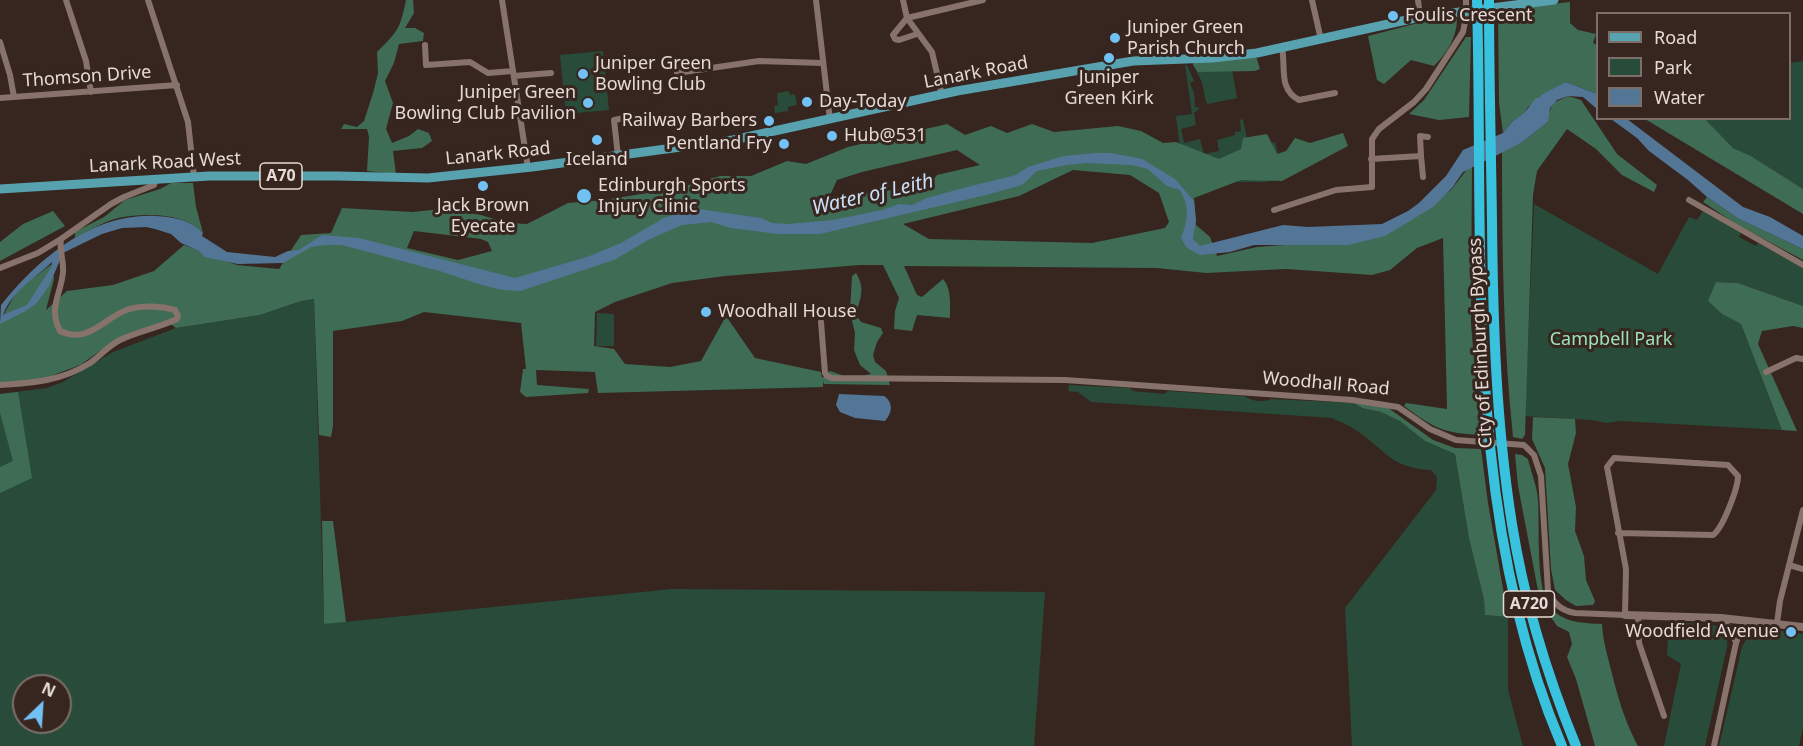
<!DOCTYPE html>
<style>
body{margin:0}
#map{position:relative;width:1803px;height:746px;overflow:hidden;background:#36261f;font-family:"Noto Sans",sans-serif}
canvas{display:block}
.legend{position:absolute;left:1596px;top:12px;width:195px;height:108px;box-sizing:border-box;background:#36261f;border:2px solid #7c6e68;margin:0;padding:8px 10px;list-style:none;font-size:18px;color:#e5dad5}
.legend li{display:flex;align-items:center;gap:12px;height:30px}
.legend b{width:30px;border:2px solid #7c6e68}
.north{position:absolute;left:12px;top:674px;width:60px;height:60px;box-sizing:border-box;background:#36261f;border:2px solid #7c6e68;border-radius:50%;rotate:25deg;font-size:16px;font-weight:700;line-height:24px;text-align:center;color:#e5dad5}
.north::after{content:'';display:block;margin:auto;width:21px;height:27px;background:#72c1f5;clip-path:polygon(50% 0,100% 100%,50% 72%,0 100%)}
</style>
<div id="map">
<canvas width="1803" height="746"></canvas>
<ul class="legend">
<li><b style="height:8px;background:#58a2b0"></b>Road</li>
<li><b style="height:16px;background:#284c39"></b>Park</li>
<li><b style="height:16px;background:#547696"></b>Water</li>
</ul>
<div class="north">N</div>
</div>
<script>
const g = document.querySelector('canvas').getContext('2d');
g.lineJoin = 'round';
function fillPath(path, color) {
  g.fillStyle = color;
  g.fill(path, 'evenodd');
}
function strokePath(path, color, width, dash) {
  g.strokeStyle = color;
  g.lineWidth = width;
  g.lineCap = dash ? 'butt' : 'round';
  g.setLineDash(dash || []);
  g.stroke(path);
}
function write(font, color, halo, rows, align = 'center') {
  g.font = font + ' "Noto Sans",sans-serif';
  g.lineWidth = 6;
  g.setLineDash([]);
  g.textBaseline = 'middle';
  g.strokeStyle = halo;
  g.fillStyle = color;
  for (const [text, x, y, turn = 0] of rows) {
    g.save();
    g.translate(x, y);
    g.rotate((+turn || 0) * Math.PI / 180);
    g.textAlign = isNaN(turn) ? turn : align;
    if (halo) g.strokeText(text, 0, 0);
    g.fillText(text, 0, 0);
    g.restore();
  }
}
fillPath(new Path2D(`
 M 603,51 L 609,110 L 566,114 L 560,55 Z
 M 1803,61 L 1803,189 L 1751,156 L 1733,148 L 1705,119 L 1790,118 L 1790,63 Z
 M 1231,64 L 1237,98 L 1208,104 L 1206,102 L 1202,82 L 1193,65 Z
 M 1185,65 L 1187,65 L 1194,81 L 1190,83 L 1194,93 L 1195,107 L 1200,108 L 1194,113 L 1196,125 L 1181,129 L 1184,143 L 1200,139 L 1204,154 L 1219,151 L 1217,140 L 1235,135 L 1235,132 L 1241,131 L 1240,120 L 1243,119 L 1249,149 L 1275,142 L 1284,176 L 1265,182 L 1232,182 L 1180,147 L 1176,116 L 1192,114 Z
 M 789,91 L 790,95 L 795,94 L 797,105 L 788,107 L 788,111 L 775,113 L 774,106 L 778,105 L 777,93 Z
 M 1534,204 L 1658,274 L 1689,217 L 1697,220 L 1703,211 L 1741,233 L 1739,237 L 1756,246 L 1758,243 L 1803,268 L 1803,306 L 1738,283 L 1717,282 L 1708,301 L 1722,314 L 1741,324 L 1782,430 L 1620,421 L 1607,423 L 1592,420 L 1525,416 Z
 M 314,299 L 324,624 L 672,589 L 1045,592 L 1034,746 L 0,746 L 0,394 L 47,388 L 63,382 L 113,352 L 176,328 L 260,315 L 301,301 ZM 24,686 L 60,686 L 60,722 L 24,722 Z
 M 597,313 L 614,314 L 614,346 L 596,346 Z
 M 1069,385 L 1130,388 L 1133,391 L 1164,394 L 1168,391 L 1244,396 C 1251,401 1263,403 1271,399 L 1354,403 L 1362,408 L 1381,412 L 1401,421 L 1425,441 L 1455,454 L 1469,538 L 1484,600 L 1485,615 L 1508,617 L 1508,690 L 1523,746 L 1352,746 L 1345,608 L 1436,490 L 1437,477 L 1431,470 C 1388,469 1382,444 1349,426 C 1344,423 1337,421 1332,418 L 1091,402 L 1078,392 L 1068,391 Z
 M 1669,622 L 1714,625 C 1724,628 1729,637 1727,647 L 1705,746 L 1664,746 L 1681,664 L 1667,655 Z
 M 1766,629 L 1803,634 L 1803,728 L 1799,746 L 1719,746 L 1742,647 C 1748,636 1752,630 1766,629 Z`), '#284c39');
fillPath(new Path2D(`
 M 406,0 L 413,0 L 414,13 L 405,28 L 415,28 L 424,33 L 423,41 L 399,44 L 394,63 L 385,81 L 393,103 L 386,129 L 392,143 L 409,136 L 418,129 L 429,133 L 432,141 L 422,148 L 393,151 L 396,174 L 367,171 L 369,137 L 367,129 L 341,129 L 344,124 L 357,127 L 364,121 L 373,93 L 378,73 L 377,52 C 398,31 400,29 406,0 Z
 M 1570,2 L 1570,23 L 1578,30 L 1596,34 L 1593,43 L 1597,45 L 1597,94 L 1566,82 L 1528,107 L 1525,112 L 1513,121 L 1503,133 L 1499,103 L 1498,10 Z
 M 1457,19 C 1457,37 1447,53 1434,66 L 1411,60 L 1384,84 L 1377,80 L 1368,36 L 1422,22 Z
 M 1466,37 L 1471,37 L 1469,117 L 1439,120 L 1409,114 L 1424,100 Z
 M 1256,56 L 1260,69 L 1255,71 L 1198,72 L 1193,65 L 1193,59 Z
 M 1568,96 L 1581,100 L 1617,154 L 1657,185 L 1654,192 L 1622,175 L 1596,149 L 1567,129 L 1537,171 L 1533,195 L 1525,435 L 1522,439 L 1513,437 C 1503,343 1502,247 1502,152 L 1521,143 L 1544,125 L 1553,103 Z
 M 1645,119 L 1705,119 L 1733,148 L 1751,156 L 1803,189 L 1803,214 Z
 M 947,124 L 965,135 L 991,126 L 1007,133 L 1032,124 L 1054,132 L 1118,126 L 1141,131 L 1163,143 L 1176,142 L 1219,159 L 1241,149 L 1243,138 L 1267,134 L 1277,154 L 1286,151 L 1295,138 L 1310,143 L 1343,133 L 1348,146 L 1282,181 L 1241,180 L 1194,198 L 1196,225 L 1210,237 L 1217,256 L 1257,247 L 1325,242 L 1417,216 L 1451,190 L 1472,163 L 1471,323 L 1480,435 C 1442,433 1434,428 1404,406 L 1406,403 L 1447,409 L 1443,238 L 1417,248 L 1390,270 L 1372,275 L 1286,269 L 1206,273 L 1157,268 L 904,266 L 917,295 L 922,297 L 943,279 C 952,289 950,306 950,318 L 917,315 L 912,331 L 894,329 L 895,311 L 899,298 L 883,265 L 860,265 L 725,276 L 672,283 L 615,302 L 595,312 L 594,346 L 614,349 L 625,364 L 670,367 L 701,361 L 726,316 L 755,358 L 821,372 L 822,378 L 830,371 L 850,378 L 871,374 L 860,365 L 854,350 L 855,333 L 850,312 L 852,276 L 856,273 C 866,290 860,297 856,315 L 861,322 L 881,328 L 883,333 L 877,342 L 873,355 L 875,362 L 886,371 L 890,385 L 824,384 L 823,381 L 823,387 L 598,393 L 595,372 L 536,370 L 537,385 L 589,389 L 588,393 L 526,397 L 520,392 L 523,369 L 526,369 L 521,323 L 424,312 L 402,321 L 333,331 L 333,426 L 331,437 L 319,435 L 314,299 L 301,301 L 260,315 L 176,328 L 168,322 L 110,344 L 80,365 L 43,379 L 0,383 L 0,321 L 18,289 L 52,264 L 54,279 L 46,310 L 67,291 L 113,285 L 154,271 L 184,245 L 237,265 L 279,269 L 301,235 L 331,233 L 342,208 L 412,212 L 442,209 L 481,215 L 507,223 L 527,224 L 568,203 L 604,200 L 678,188 L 720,176 L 751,176 L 787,161 L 806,164 L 848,147 ZM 957,150 L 980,165 L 937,175 L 929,185 L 860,194 L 842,210 L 828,200 L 837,180 L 862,172 ZM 1073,170 L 1130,175 L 1159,193 L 1169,222 L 1165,228 L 1092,243 L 929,239 L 903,224 L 1019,196 ZM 414,231 L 481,239 L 488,242 L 492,251 L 458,260 L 407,248 Z
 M 171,183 L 193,183 L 196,207 L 203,233 C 184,212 144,213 118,218 C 103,222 88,231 75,238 L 75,232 L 104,217 L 125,200 L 160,189 Z
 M 1707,197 L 1739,219 L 1803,249 L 1803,260 L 1736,224 L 1703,202 Z
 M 53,211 L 65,226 L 0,261 L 0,242 L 23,224 Z
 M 1716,282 L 1738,283 L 1803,306 L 1803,328 L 1793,326 L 1762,331 L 1758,344 L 1797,431 L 1782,430 L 1741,324 L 1722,314 L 1708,301 Z
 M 18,392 L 32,478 L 0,493 L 0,467 L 13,461 L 0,413 L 0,394 Z
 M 1354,403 L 1387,407 L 1433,440 L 1455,448 L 1481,449 L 1488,503 L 1508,617 L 1485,615 L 1484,600 L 1469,538 L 1455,454 L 1425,441 L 1400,421 L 1381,412 L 1362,408 Z
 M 1533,417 L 1575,419 L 1576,433 L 1568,464 L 1576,507 L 1575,531 L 1584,556 L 1586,580 L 1595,601 L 1593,605 L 1576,606 L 1566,600 L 1555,590 L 1551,569 L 1545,468 L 1532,439 Z
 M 1515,454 L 1522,455 L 1528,459 C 1531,472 1537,486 1538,500 C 1540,524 1535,591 1551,608 C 1564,623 1583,623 1602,624 C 1603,641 1606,649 1610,666 C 1618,697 1623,717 1638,746 L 1595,746 L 1576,679 L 1567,657 L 1572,644 L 1569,632 L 1557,626 L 1540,601 L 1518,486 Z
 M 322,521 L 333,521 L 346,622 L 324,624 Z`), '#3f6c54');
fillPath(new Path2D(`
 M 1566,82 L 1597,94 L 1597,109 L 1583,97 L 1568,96 L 1557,100 L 1550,108 L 1548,121 L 1544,125 L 1521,143 L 1463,172 L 1452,188 L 1433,207 L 1385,236 L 1348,245 L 1254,245 L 1230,252 L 1200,255 L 1187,248 L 1181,238 C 1188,220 1190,207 1180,190 L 1167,186 L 1148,169 L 1132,165 L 1087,163 L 1066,165 L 1037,171 L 1022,185 L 986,195 L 820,234 L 778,234 L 731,228 L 711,222 L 682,225 L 648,240 L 614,260 L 520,291 L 502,290 L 482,285 L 443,272 L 342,245 L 325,245 L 311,247 L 283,263 L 238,264 L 205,257 L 199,251 L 181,243 L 171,234 L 155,229 L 146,227 L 122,228 L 102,234 L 63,253 L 49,286 L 36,304 L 22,313 L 0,324 L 1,305 C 39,258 92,213 156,216 C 174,217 191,220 203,233 L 202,236 L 227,252 L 275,257 L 288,251 L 299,250 L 322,235 L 359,238 L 515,278 L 587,257 L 621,243 L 664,218 L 681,212 L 699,209 L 761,218 L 772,223 L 788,224 L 833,220 L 882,210 L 899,204 L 912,205 L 927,198 L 967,187 L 1016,175 L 1028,167 L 1064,156 L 1096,153 L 1111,153 L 1142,159 L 1175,179 L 1194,201 L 1196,220 L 1193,239 L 1200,246 L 1283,225 L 1308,227 L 1382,224 L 1408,211 L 1419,203 L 1446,176 L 1463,150 L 1503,133 L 1513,121 L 1525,112 L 1536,98 L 1539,98 L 1543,94 ZM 52,262 L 52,266 L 27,305 L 3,315 C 12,291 34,279 52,262 Z
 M 1611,119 L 1627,119 L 1743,207 L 1770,217 L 1803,236 L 1803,249 L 1739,219 L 1707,197 L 1688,180 L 1649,151 L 1637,138 Z
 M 839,394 L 884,396 C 894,403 892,413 885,421 L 855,418 L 840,412 L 836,405 Z`), '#547696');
strokePath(new Path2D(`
 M 66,0 L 86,61 L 91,92
 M 148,0 L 188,122 L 194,177
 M 502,0 L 528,168
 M 816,0 L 830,120
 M 903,0 L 907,18 L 932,52 L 942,95
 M 1312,0 L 1321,40
 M 1418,0 L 1420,17
 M 917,34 L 899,40 L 895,39 L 893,35 L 907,18 L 983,0
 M 0,42 L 10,75 L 14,97
 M 425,45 L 426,65 L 470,62 L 488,73 L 513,71
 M 1282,48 C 1286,67 1278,89 1299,100 L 1335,93
 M 677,73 L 759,61 L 822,63
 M 514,76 L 551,73
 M 0,98 L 177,85
 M 618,156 L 614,120 L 630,117
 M 1421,156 L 1423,177
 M 1371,159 L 1421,156 L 1420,136 L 1428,137
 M 1689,200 L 1803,265
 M 1274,210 L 1336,190 L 1372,187 L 1372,139 L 1379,129 L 1414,102 L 1426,89 L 1463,32 L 1466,17 L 1466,0
 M 0,268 L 38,253 L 61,239
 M 821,322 L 825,373 L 827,376 L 832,378 L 1065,380 L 1352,400 L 1398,407 L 1430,429 L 1456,440 L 1524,445 L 1534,455 L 1541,476 L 1548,591 C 1553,603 1562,611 1575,613 L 1625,615 L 1626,569 L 1607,467 L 1614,458 L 1728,465 L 1738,476 C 1738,488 1723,528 1713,535 L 1618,533
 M 1766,372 L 1796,358 L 1803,359
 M 0,385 C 32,383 62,381 90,363 C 100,356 108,346 120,340 C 138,331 158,328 177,319 L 178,316 L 175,310 C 161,306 143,305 129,309 C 104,317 89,345 60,331 C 48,307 61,295 63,272 C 64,261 59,250 61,239 L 111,204 L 124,197 L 154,185 L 156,179
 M 1789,565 L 1803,569
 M 1638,615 L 1639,643 L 1664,716
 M 1721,618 L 1730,629 L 1736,642
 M 1777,623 L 1780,601 L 1803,510
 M 1714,746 L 1736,643 L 1740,633 L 1751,621`), '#87736b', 6);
strokePath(new Path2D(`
 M 1625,615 L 1721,618 L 1803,627`), '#87736b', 8);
strokePath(new Path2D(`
 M 0,189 L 209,176 L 337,176 L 428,178 L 532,167 L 733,140 L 957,91 L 1133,61 L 1212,58 L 1257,53 L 1420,17 L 1554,0`), '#58a2b0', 9);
strokePath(new Path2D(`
 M 1477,0 C 1484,249 1462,512 1562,746
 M 1489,0 C 1489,74 1491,148 1492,222 C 1493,324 1496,424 1512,524 C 1524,600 1547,675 1576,746`), '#39c2de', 10);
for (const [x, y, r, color] of [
 [1393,16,6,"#72c1f5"],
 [1115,38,6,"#72c1f5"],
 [1109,58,6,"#72c1f5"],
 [583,74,6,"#72c1f5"],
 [807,102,6,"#72c1f5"],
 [588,103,6,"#72c1f5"],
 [769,121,6,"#72c1f5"],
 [832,136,6,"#72c1f5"],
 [597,140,6,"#72c1f5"],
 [784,144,6,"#72c1f5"],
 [483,186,6,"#72c1f5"],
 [584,196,8,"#72c1f5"],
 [706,312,6,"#72c1f5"],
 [1791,632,6,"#72c1f5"]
]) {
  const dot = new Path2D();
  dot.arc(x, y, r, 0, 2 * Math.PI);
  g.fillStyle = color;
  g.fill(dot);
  strokePath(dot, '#36261f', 2);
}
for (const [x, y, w] of [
 [281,176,42],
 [1529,604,51]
]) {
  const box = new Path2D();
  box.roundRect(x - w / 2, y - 13, w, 26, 4.5);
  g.fillStyle = '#36261f';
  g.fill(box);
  strokePath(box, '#e5dad5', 1.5);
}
write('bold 16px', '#e5dad5', null, [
 ["A70",281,176],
 ["A720",1529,604]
]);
write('18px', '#e5dad5', '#36261f', [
 ["Foulis Crescent",1405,16],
 ["Juniper Green",1127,28],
 ["Parish Church",1127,49],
 ["Juniper Green",595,64],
 ["Bowling Club",595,85],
 ["Juniper",1109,78,"center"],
 ["Green Kirk",1109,99,"center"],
 ["Juniper Green",576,93,"right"],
 ["Bowling Club Pavilion",576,114,"right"],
 ["Day-Today",819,102],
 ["Railway Barbers",757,121,"right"],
 ["Hub@531",844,136],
 ["Pentland Fry",772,144,"right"],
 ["Iceland",597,160,"center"],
 ["Edinburgh Sports",598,186],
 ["Injury Clinic",598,207],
 ["Jack Brown",483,206,"center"],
 ["Eyecate",483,227,"center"],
 ["Woodhall House",718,312],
 ["Woodfield Avenue",1779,632,"right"]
], 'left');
write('18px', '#e5dad5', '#36261f', [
 ["Lanark Road",976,73,-11],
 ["Thomson Drive",87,77,-4],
 ["Lanark Road",498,154,-6],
 ["Lanark Road West",165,163,-3],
 ["City of Edinburgh Bypass",1481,343,-93],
 ["Woodhall Road",1326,384,5]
]);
write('18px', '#9ae4bb', '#36261f', [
 ["Campbell Park",1611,340]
]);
write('italic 20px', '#cbe0f6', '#36261f', [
 ["Water of Leith",873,195,-13]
]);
</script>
